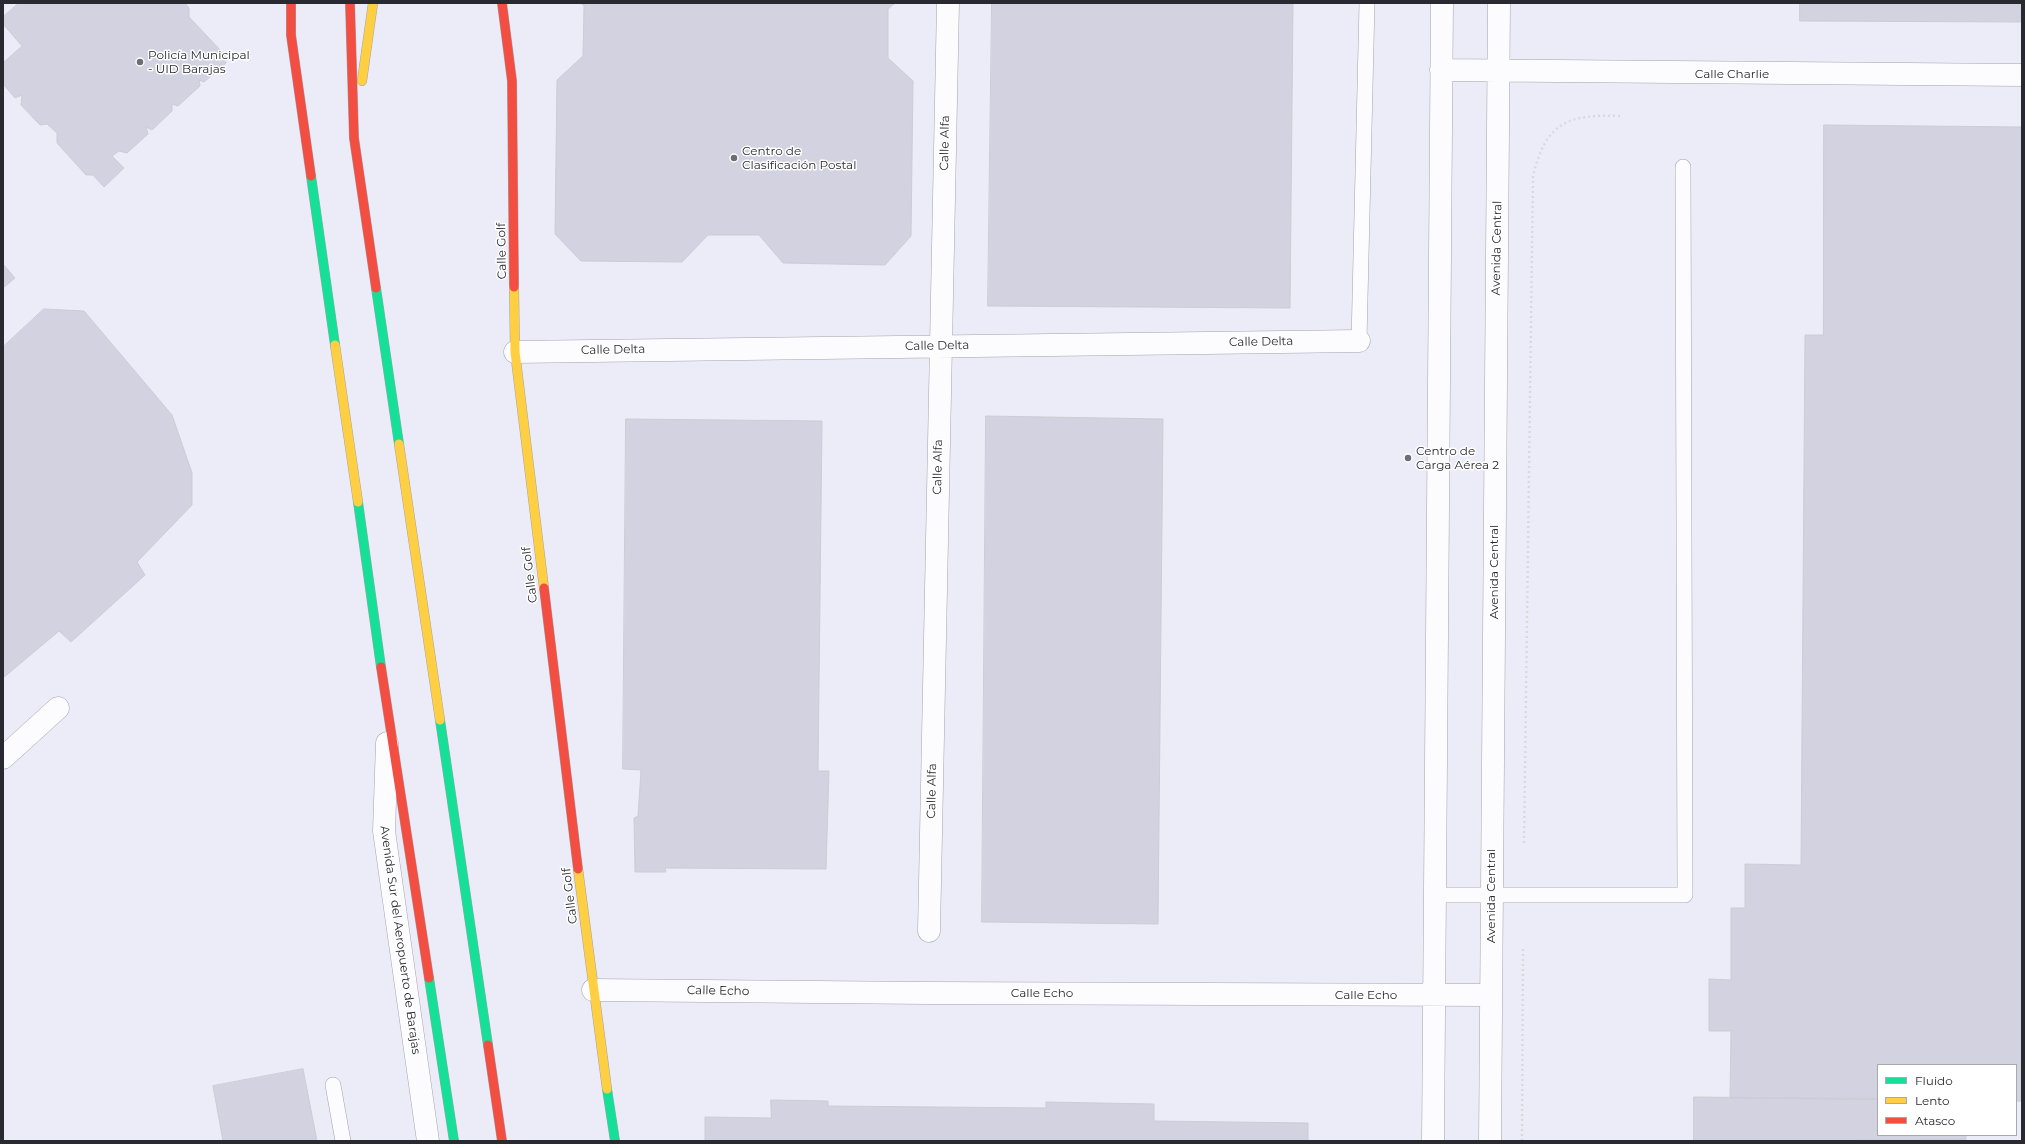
<!DOCTYPE html>
<meta charset="utf-8">
<style>
body{margin:0}
#map{position:relative;width:2025px;height:1144px;overflow:hidden;background:#ececf8;font-family:Montserrat,sans-serif}
canvas{display:block}
.frame{position:absolute;inset:0;border:4px solid #292931;pointer-events:none}
.legend{position:absolute;left:1877px;top:1064px;width:140px;height:72px;box-sizing:border-box;background:#fff;border:1px solid #a9a9ad;margin:0;padding:5px 7px;list-style:none;font-size:12px;color:#292931}
.legend li{display:flex;align-items:center;gap:8px;height:20px}
.legend b{width:20px;border:1px solid #a9a9ad}
</style>
<div id="map">
<canvas width="2025" height="1144"></canvas>
<div class="frame"></div>
<ul class="legend">
<li><b style="height:5px;background:#16e098"></b>Fluido</li>
<li><b style="height:5px;background:#ffcf43"></b>Lento</li>
<li><b style="height:5px;background:#f24e42"></b>Atasco</li>
</ul>
</div>
<script>
const g = document.querySelector('canvas').getContext('2d');
g.lineJoin = 'round';
function fillPath(path, color) {
  g.fillStyle = color;
  g.fill(path, 'evenodd');
}
function strokePath(path, color, width, dash) {
  g.strokeStyle = color;
  g.lineWidth = width;
  g.lineCap = dash ? 'butt' : 'round';
  g.setLineDash(dash || []);
  g.stroke(path);
}
function write(font, color, halo, rows, align = 'center') {
  g.font = font + ' Montserrat,sans-serif';
  g.lineWidth = 3;
  g.setLineDash([]);
  g.textBaseline = 'middle';
  g.strokeStyle = halo;
  g.fillStyle = color;
  for (const [text, x, y, turn = 0] of rows) {
    g.save();
    g.translate(x, y);
    g.rotate((+turn || 0) * Math.PI / 180);
    g.textAlign = isNaN(turn) ? turn : align;
    if (halo) g.strokeText(text, 0, 0);
    g.fillText(text, 0, 0);
    g.restore();
  }
}
const building = new Path2D(`
 M 19,3 L 185,3 L 189,8 L 189,17 L 225,55 L 226,63 L 204,82 L 199,80 L 200,86 L 178,106 L 172,104 L 172,111 L 152,130 L 146,127 L 148,134 L 127,153 L 119,151 L 112,156 L 124,168 L 104,187 L 93,175 L 86,175 L 57,143 L 57,133 L 47,124 L 40,125 L 21,105 L 22,95 L 15,98 L 3,84 L 3,63 L 22,46 L 3,24 L 3,17 Z
 M 581,3 L 895,3 L 888,9 L 888,58 L 913,81 L 911,236 L 885,265 L 783,263 L 759,235 L 708,235 L 682,262 L 581,261 L 555,234 L 557,80 L 583,56 L 584,6 Z
 M 992,3 L 1293,3 L 1290,308 L 988,306 Z
 M 1800,3 L 2022,3 L 2022,22 L 1800,21 Z
 M 1824,125 L 2022,127 L 2022,1101 L 2016,1101 L 2016,1065 L 1878,1065 L 1878,1099 L 1730,1098 L 1731,1031 L 1709,1031 L 1709,979 L 1731,980 L 1731,908 L 1745,908 L 1745,864 L 1801,865 L 1805,335 L 1823,335 Z
 M 3,264 L 15,278 L 3,288 Z
 M 44,309 L 84,311 L 172,415 L 192,473 L 192,505 L 137,562 L 145,575 L 71,642 L 59,631 L 3,678 L 3,347 Z
 M 986,416 L 1163,419 L 1158,924 L 982,922 Z
 M 626,419 L 822,421 L 818,771 L 829,771 L 826,869 L 665,868 L 666,872 L 635,872 L 634,818 L 638,816 L 641,770 L 623,769 Z
 M 303,1069 L 317,1141 L 223,1141 L 213,1086 Z
 M 1694,1097 L 1878,1099 L 1878,1135 L 1966,1135 L 1966,1140 L 1694,1141 Z
 M 771,1100 L 828,1101 L 828,1106 L 1046,1108 L 1046,1102 L 1154,1104 L 1154,1121 L 1308,1123 L 1308,1141 L 705,1141 L 705,1117 L 771,1118 Z`);
fillPath(building, '#d2d2e0');
strokePath(building, '#ccccd5', 1);
const lane = new Path2D(`
 M 1359,341 L 1367,3
 M 1435,895 L 1685,895 L 1683,167
 M 333,1085 L 343,1141`);
const street = new Path2D(`
 M 1441,70 L 2022,75
 M 515,352 L 1359,341
 M 387,743 L 384,831 L 428,1141
 M 3,758 L 58,708
 M 929,931 L 948,3
 M 593,990 L 927,993 L 1491,995
 M 1433,1141 L 1442,3
 M 1490,1141 L 1499,3`);
const fast = new Path2D(`
 M 311,176 L 335,345
 M 376,288 L 399,444
 M 358,502 L 381,667
 M 440,720 L 488,1045
 M 429,978 L 454,1141
 M 607,1089 L 615,1141`);
const slow = new Path2D(`
 M 362,81 L 373,3
 M 514,287 L 515,352 L 544,588
 M 335,345 L 358,502
 M 399,444 L 440,720
 M 578,869 L 607,1089`);
const jam = new Path2D(`
 M 291,3 L 291,35 L 311,176
 M 350,3 L 354,138 L 376,288
 M 502,3 L 512,81 L 514,287
 M 544,588 L 578,869
 M 381,667 L 429,978
 M 488,1045 L 502,1141`);
strokePath(lane, '#a3a3ac', 16);
strokePath(street, '#a3a3ac', 23);
strokePath(fast, '#a3a3ac', 10);
strokePath(slow, '#a3a3ac', 10);
strokePath(jam, '#a3a3ac', 10);
strokePath(new Path2D(`
 M 1524,843 L 1533,176 C 1546,122 1568,114 1620,116
 M 1522,1141 L 1523,947`), '#d9d9dd', 2.5, [2, 3]);
strokePath(lane, '#fcfcfe', 15);
strokePath(street, '#fcfcfe', 22);
strokePath(fast, '#16e098', 9);
strokePath(slow, '#ffcf43', 9);
strokePath(jam, '#f24e42', 9);
for (const [x, y, r, color] of [
 [140,62,4,"#6d6d77"],
 [734,158,4,"#6d6d77"],
 [1408,458,4,"#6d6d77"]
]) {
  const dot = new Path2D();
  dot.arc(x, y, r, 0, 2 * Math.PI);
  g.fillStyle = color;
  g.fill(dot);
  strokePath(dot, '#fff', 1.5);
}
write('12px', '#292931', '#fff', [
 ["Policía Municipal",148,55],
 ["- UID Barajas",148,69],
 ["Centro de",742,151],
 ["Clasificación Postal",742,165],
 ["Centro de",1416,451],
 ["Carga Aérea 2",1416,465]
], 'left');
write('12px', '#292931', '#fff', [
 ["Calle Charlie",1732,74],
 ["Calle Alfa",945,143,-89],
 ["Avenida Central",1497,248,-89],
 ["Calle Golf",502,251,-91],
 ["Calle Delta",1261,342,-1],
 ["Calle Delta",937,346,-1],
 ["Calle Delta",613,350,-1],
 ["Calle Alfa",938,467,-89],
 ["Avenida Central",1494,572,-90],
 ["Calle Golf",530,575,-97],
 ["Calle Alfa",932,791,-89],
 ["Calle Golf",570,896,-97],
 ["Avenida Central",1491,896,-90],
 ["Avenida Sur del Aeropuerto de Barajas",400,940,82],
 ["Calle Echo",718,991,1],
 ["Calle Echo",1042,993],
 ["Calle Echo",1366,995]
]);
</script>
